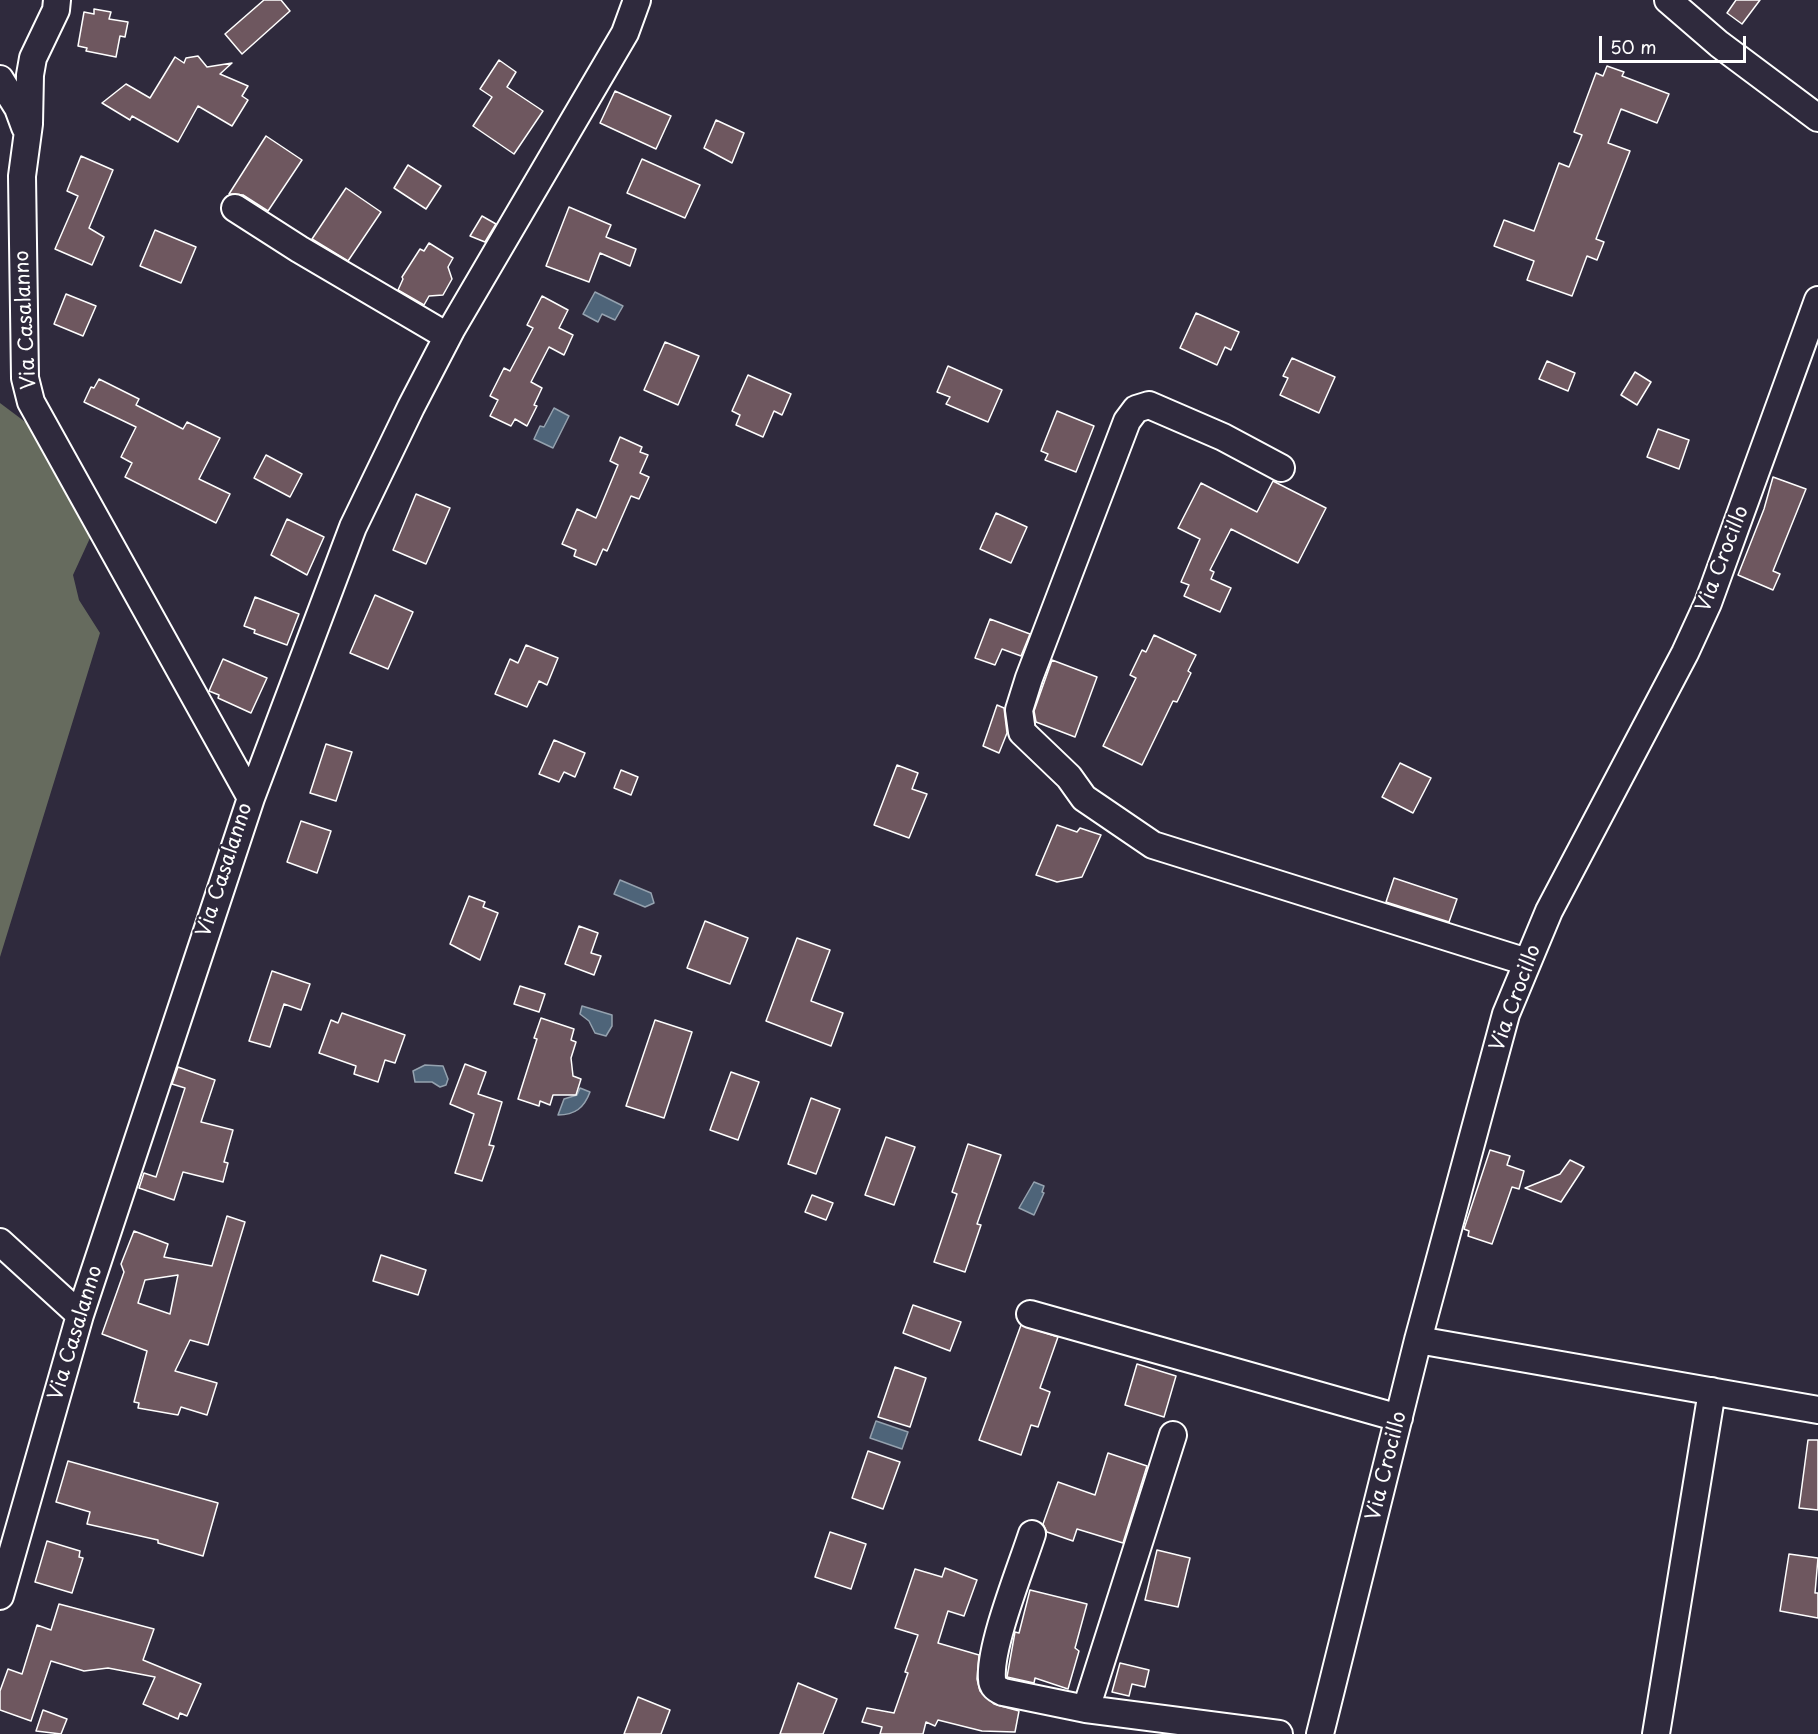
<!DOCTYPE html>
<style>
body{margin:0}
#map{position:relative;width:1818px;height:1734px;overflow:hidden;background:#2f2a3d;font-family:"Playpen Sans",sans-serif}
canvas{display:block}
.scale{position:absolute;left:1599px;top:36px;width:147px;height:27px;box-sizing:border-box;border:3px solid #fff;border-top:0;padding-left:8px;font-size:18px;line-height:21px;white-space:nowrap;color:#fff;-webkit-text-stroke:4px #2f2a3d;paint-order:stroke}
</style>
<div id="map">
<canvas width="1818" height="1734"></canvas>
<div class="scale">50 m</div>
</div>
<script>
const g = document.querySelector('canvas').getContext('2d');
g.lineJoin = 'round';
function fillPath(path, color) {
  g.fillStyle = color;
  g.fill(path, 'evenodd');
}
function strokePath(path, color, width, dash) {
  g.strokeStyle = color;
  g.lineWidth = width;
  g.lineCap = dash ? 'butt' : 'round';
  g.setLineDash(dash || []);
  g.stroke(path);
}
function write(font, color, halo, rows, align = 'center') {
  g.font = font + ' "Playpen Sans",sans-serif';
  g.lineWidth = 4.5;
  g.setLineDash([]);
  g.textBaseline = 'middle';
  g.strokeStyle = halo;
  g.fillStyle = color;
  for (const [text, x, y, turn = 0] of rows) {
    g.save();
    g.translate(x, y);
    g.rotate((+turn || 0) * Math.PI / 180);
    g.textAlign = isNaN(turn) ? turn : align;
    if (halo) g.strokeText(text, 0, 0);
    g.fillText(text, 0, 0);
    g.restore();
  }
}
fillPath(new Path2D(`
 M 0,403 L 28,424 L 90,538 L 73,575 L 79,600 L 100,633 L 0,957 Z`), '#666b5e');
const water = new Path2D(`
 M 595,292 L 623,306 L 615,320 L 602,314 L 598,322 L 583,314 Z
 M 554,408 L 569,416 L 553,448 L 534,439 L 540,426 L 544,427 Z
 M 620,880 L 651,893 L 654,903 L 645,907 L 614,894 Z
 M 582,1006 L 612,1015 L 612,1026 L 606,1036 L 595,1033 L 589,1021 L 580,1014 Z
 M 425,1065 L 443,1066 L 448,1079 L 446,1085 L 440,1087 L 432,1082 L 415,1082 L 413,1071 Z
 M 580,1088 L 590,1092 C 584,1108 575,1115 558,1115 L 564,1099 L 577,1095 Z
 M 1034,1182 L 1044,1186 L 1042,1192 L 1044,1193 L 1034,1215 L 1019,1208 Z
 M 876,1421 L 908,1432 L 902,1449 L 870,1438 Z`);
fillPath(water, '#4e6479');
strokePath(water, '#95a2af', 1.5);
const building = new Path2D(`
 M 264,0 L 281,0 L 290,11 L 242,54 L 225,34 Z
 M 1736,0 L 1760,0 L 1742,24 L 1727,13 Z
 M 94,9 L 111,12 L 109,19 L 128,22 L 125,37 L 120,36 L 116,57 L 86,51 L 87,48 L 78,46 L 84,12 L 94,14 Z
 M 198,56 L 207,67 L 232,63 L 220,74 L 248,86 L 242,96 L 248,100 L 232,126 L 198,106 L 178,142 L 132,116 L 130,120 L 102,103 L 126,84 L 150,98 L 175,57 L 184,63 L 186,58 Z
 M 499,60 L 516,72 L 507,87 L 543,111 L 514,154 L 473,126 L 492,97 L 480,89 Z
 M 1607,66 L 1624,72 L 1622,76 L 1669,94 L 1657,123 L 1621,109 L 1608,143 L 1630,151 L 1596,239 L 1604,242 L 1597,260 L 1587,256 L 1572,296 L 1527,280 L 1534,261 L 1494,246 L 1504,220 L 1534,231 L 1559,163 L 1569,167 L 1582,135 L 1574,132 L 1596,73 L 1603,76 Z
 M 615,91 L 671,116 L 656,149 L 600,123 Z
 M 716,120 L 744,133 L 732,163 L 704,148 Z
 M 266,136 L 302,160 L 268,211 L 243,195 L 229,194 Z
 M 81,156 L 113,170 L 89,228 L 104,237 L 92,265 L 55,249 L 78,196 L 67,191 Z
 M 642,159 L 700,185 L 685,218 L 627,193 Z
 M 408,165 L 441,186 L 426,209 L 394,188 Z
 M 346,188 L 381,212 L 348,261 L 312,239 Z
 M 569,207 L 611,225 L 606,237 L 636,249 L 630,266 L 600,253 L 589,282 L 546,266 Z
 M 482,216 L 496,224 L 485,242 L 470,236 Z
 M 155,230 L 196,247 L 181,283 L 140,266 Z
 M 429,243 L 453,258 L 448,267 L 452,279 L 443,295 L 429,296 L 424,305 L 398,290 L 403,279 L 402,277 L 420,249 L 424,251 Z
 M 66,294 L 96,306 L 83,336 L 54,324 Z
 M 542,296 L 568,310 L 559,328 L 573,335 L 564,355 L 549,347 L 531,382 L 542,388 L 534,405 L 537,406 L 527,426 L 515,419 L 511,426 L 490,416 L 498,400 L 490,396 L 504,368 L 510,371 L 533,328 L 527,325 Z
 M 1196,313 L 1239,332 L 1231,350 L 1225,347 L 1217,365 L 1180,348 Z
 M 665,342 L 699,356 L 678,405 L 644,390 Z
 M 1292,358 L 1335,377 L 1319,413 L 1280,395 L 1288,378 L 1283,376 Z
 M 1547,361 L 1575,373 L 1568,391 L 1539,379 Z
 M 948,366 L 1002,390 L 988,422 L 946,404 L 950,397 L 937,392 Z
 M 1635,372 L 1651,382 L 1637,405 L 1621,395 Z
 M 748,375 L 791,394 L 782,415 L 774,411 L 763,437 L 736,425 L 740,415 L 732,411 Z
 M 99,379 L 139,399 L 136,405 L 183,429 L 187,422 L 220,438 L 199,479 L 230,494 L 216,523 L 125,477 L 132,463 L 121,457 L 136,427 L 84,402 L 91,387 L 94,388 Z
 M 1057,411 L 1094,426 L 1076,472 L 1045,460 L 1048,454 L 1041,451 Z
 M 1658,429 L 1689,440 L 1679,469 L 1647,457 Z
 M 620,437 L 642,447 L 640,452 L 648,455 L 640,473 L 649,477 L 639,499 L 631,496 L 607,551 L 603,549 L 596,565 L 574,556 L 576,550 L 562,544 L 577,509 L 596,518 L 618,465 L 610,461 Z
 M 266,455 L 302,474 L 290,497 L 254,478 Z
 M 1773,477 L 1806,489 L 1773,571 L 1780,574 L 1773,590 L 1738,575 L 1764,509 Z
 M 1273,481 L 1326,508 L 1298,563 L 1231,529 L 1210,570 L 1214,572 L 1211,579 L 1231,588 L 1220,612 L 1184,596 L 1189,585 L 1181,582 L 1200,539 L 1178,528 L 1201,483 L 1257,512 Z
 M 416,494 L 450,508 L 426,564 L 393,550 Z
 M 996,513 L 1027,527 L 1011,563 L 980,549 Z
 M 287,519 L 324,537 L 307,575 L 271,555 Z
 M 375,595 L 413,612 L 388,669 L 350,653 Z
 M 255,597 L 299,614 L 287,645 L 254,633 L 255,630 L 244,626 Z
 M 990,619 L 1030,634 L 1021,656 L 1002,649 L 995,665 L 975,658 Z
 M 1154,635 L 1196,655 L 1188,671 L 1191,673 L 1177,702 L 1173,701 L 1142,765 L 1103,746 L 1136,678 L 1130,675 L 1142,650 L 1146,652 Z
 M 526,645 L 558,658 L 547,685 L 539,681 L 527,707 L 495,694 L 510,659 L 518,663 Z
 M 223,659 L 267,678 L 251,713 L 218,698 L 219,695 L 209,691 Z
 M 1052,660 L 1097,677 L 1075,737 L 1036,722 L 1034,711 Z
 M 997,705 L 1004,708 L 1007,733 L 999,753 L 983,746 Z
 M 554,740 L 585,753 L 575,777 L 564,772 L 559,782 L 539,774 Z
 M 326,744 L 352,752 L 336,801 L 310,793 Z
 M 1400,763 L 1431,778 L 1413,813 L 1382,797 Z
 M 897,765 L 918,773 L 912,789 L 927,794 L 909,838 L 874,825 Z
 M 621,770 L 638,777 L 631,795 L 614,788 Z
 M 301,821 L 331,831 L 317,873 L 287,862 Z
 M 1057,825 L 1077,832 L 1080,828 L 1101,835 L 1082,877 L 1057,882 L 1036,875 Z
 M 1394,878 L 1457,899 L 1449,922 L 1386,902 Z
 M 469,896 L 485,902 L 483,907 L 498,913 L 480,960 L 450,944 Z
 M 705,921 L 748,938 L 730,984 L 687,968 Z
 M 579,926 L 598,933 L 591,953 L 601,956 L 594,975 L 565,964 Z
 M 797,938 L 830,950 L 811,1001 L 843,1013 L 831,1046 L 766,1021 Z
 M 272,971 L 310,984 L 301,1010 L 284,1004 L 270,1047 L 249,1041 Z
 M 520,986 L 545,994 L 539,1012 L 514,1004 Z
 M 342,1013 L 405,1035 L 395,1063 L 385,1060 L 378,1082 L 354,1074 L 356,1066 L 319,1053 L 331,1020 L 338,1023 Z
 M 541,1018 L 574,1029 L 571,1040 L 576,1042 L 571,1058 L 573,1076 L 581,1079 L 576,1095 L 553,1095 L 550,1105 L 540,1101 L 539,1106 L 518,1099 L 537,1039 L 534,1038 Z
 M 655,1020 L 692,1032 L 664,1118 L 626,1106 Z
 M 465,1064 L 486,1072 L 478,1094 L 502,1102 L 489,1145 L 494,1146 L 482,1181 L 455,1173 L 474,1114 L 450,1104 Z
 M 178,1067 L 215,1080 L 201,1122 L 233,1130 L 224,1162 L 228,1163 L 223,1182 L 183,1172 L 174,1200 L 139,1188 L 144,1173 L 156,1177 L 185,1088 L 172,1084 Z
 M 731,1072 L 759,1082 L 738,1140 L 710,1130 Z
 M 811,1098 L 840,1109 L 816,1174 L 788,1164 Z
 M 886,1137 L 915,1147 L 894,1205 L 865,1195 Z
 M 968,1144 L 1001,1155 L 977,1224 L 981,1225 L 965,1272 L 934,1262 L 957,1194 L 952,1192 Z
 M 1490,1150 L 1510,1156 L 1507,1165 L 1524,1171 L 1519,1189 L 1512,1187 L 1492,1244 L 1468,1236 L 1469,1231 L 1464,1229 Z
 M 1570,1160 L 1584,1167 L 1561,1202 L 1525,1188 L 1560,1174 Z
 M 812,1195 L 833,1203 L 826,1220 L 805,1212 Z
 M 227,1216 L 245,1222 L 208,1345 L 190,1340 L 175,1371 L 217,1383 L 207,1415 L 181,1407 L 178,1415 L 138,1408 L 139,1403 L 134,1402 L 147,1351 L 102,1334 L 124,1272 L 121,1264 L 134,1231 L 168,1244 L 164,1257 L 212,1266 ZM 178,1275 L 170,1314 L 138,1303 L 145,1280 Z
 M 381,1255 L 426,1270 L 418,1295 L 373,1281 Z
 M 913,1305 L 961,1322 L 950,1351 L 903,1333 Z
 M 1021,1325 L 1058,1337 L 1040,1388 L 1050,1392 L 1038,1427 L 1031,1425 L 1021,1455 L 979,1440 Z
 M 1137,1364 L 1176,1376 L 1164,1417 L 1125,1405 Z
 M 895,1367 L 926,1378 L 910,1427 L 878,1417 Z
 M 1808,1440 L 1818,1440 L 1818,1510 L 1799,1508 Z
 M 868,1451 L 900,1462 L 883,1509 L 852,1498 Z
 M 1108,1453 L 1147,1466 L 1123,1543 L 1077,1529 L 1073,1541 L 1047,1532 L 1043,1524 L 1058,1482 L 1095,1495 Z
 M 68,1461 L 218,1503 L 203,1556 L 158,1543 L 158,1540 L 87,1524 L 90,1512 L 56,1502 Z
 M 830,1532 L 866,1544 L 851,1589 L 815,1577 Z
 M 47,1541 L 80,1551 L 79,1557 L 83,1558 L 72,1593 L 35,1582 Z
 M 1157,1550 L 1190,1558 L 1178,1607 L 1145,1600 Z
 M 1789,1554 L 1818,1558 L 1815,1593 L 1818,1593 L 1818,1618 L 1780,1611 Z
 M 945,1568 L 977,1580 L 964,1616 L 948,1611 L 938,1643 L 979,1655 L 977,1679 L 980,1691 L 994,1704 L 1019,1711 L 1015,1732 L 982,1731 L 938,1720 L 935,1726 L 926,1722 L 923,1734 L 880,1734 L 882,1727 L 862,1722 L 867,1708 L 894,1713 L 908,1673 L 905,1672 L 918,1635 L 895,1628 L 915,1569 L 942,1577 Z
 M 1030,1590 L 1087,1604 L 1075,1648 L 1079,1651 L 1068,1689 L 1035,1678 L 1034,1683 L 1007,1677 L 1015,1632 L 1019,1633 Z
 M 59,1604 L 154,1629 L 143,1660 L 201,1684 L 187,1716 L 180,1713 L 178,1719 L 143,1704 L 155,1677 L 108,1668 L 84,1671 L 51,1661 L 31,1721 L 0,1710 L 0,1691 L 8,1669 L 22,1674 L 37,1625 L 51,1630 Z
 M 1120,1663 L 1149,1670 L 1145,1687 L 1132,1684 L 1129,1696 L 1112,1692 Z
 M 798,1683 L 837,1699 L 823,1734 L 780,1734 Z
 M 638,1697 L 670,1710 L 661,1734 L 624,1734 Z
 M 43,1710 L 67,1719 L 61,1734 L 36,1731 Z`);
fillPath(building, '#6e575f');
strokePath(building, '#fff', 1.5);
const minor = new Path2D(`
 M 1668,0 L 1719,44 L 1818,118
 M 0,79 L 18,108 L 25,127
 M 235,208 L 299,249 L 447,336
 M 1281,468 L 1223,437 L 1149,405 L 1136,409 L 1127,421 L 1029,678 L 1019,710 L 1022,732 L 1069,777 L 1084,798 L 1153,845 L 1527,962
 M 251,798 L 353,527 L 411,407 L 451,330 L 625,33 L 637,0
 M 0,1242 L 80,1315
 M 1030,1314 L 1399,1418
 M 1418,1340 L 1818,1410
 M 1032,1534 C 1021,1568 989,1647 992,1679 C 992,1687 997,1689 1003,1692 L 1086,1709 L 1279,1734
 M 0,1596 L 80,1315 L 251,798 L 31,402 L 25,378 L 22,176 L 29,124 L 30,75 L 33,58 L 56,10 L 57,0
 M 1086,1709 L 1173,1435
 M 1320,1734 L 1418,1340 L 1506,1014 L 1549,911 L 1685,653 L 1708,603 L 1818,300
 M 1656,1734 L 1712,1391`);
strokePath(minor, '#fff', 30);
strokePath(minor, '#2f2a3d', 26);
write('20px', '#fff', '#2f2a3d', [
 ["Via Casalanno",26,320,-93],
 ["Via Crocillo",1723,559,-69],
 ["Via Casalanno",225,870,-72],
 ["Via Crocillo",1516,998,-70],
 ["Via Casalanno",76,1333,-73],
 ["Via Crocillo",1387,1466,-76]
]);
</script>
